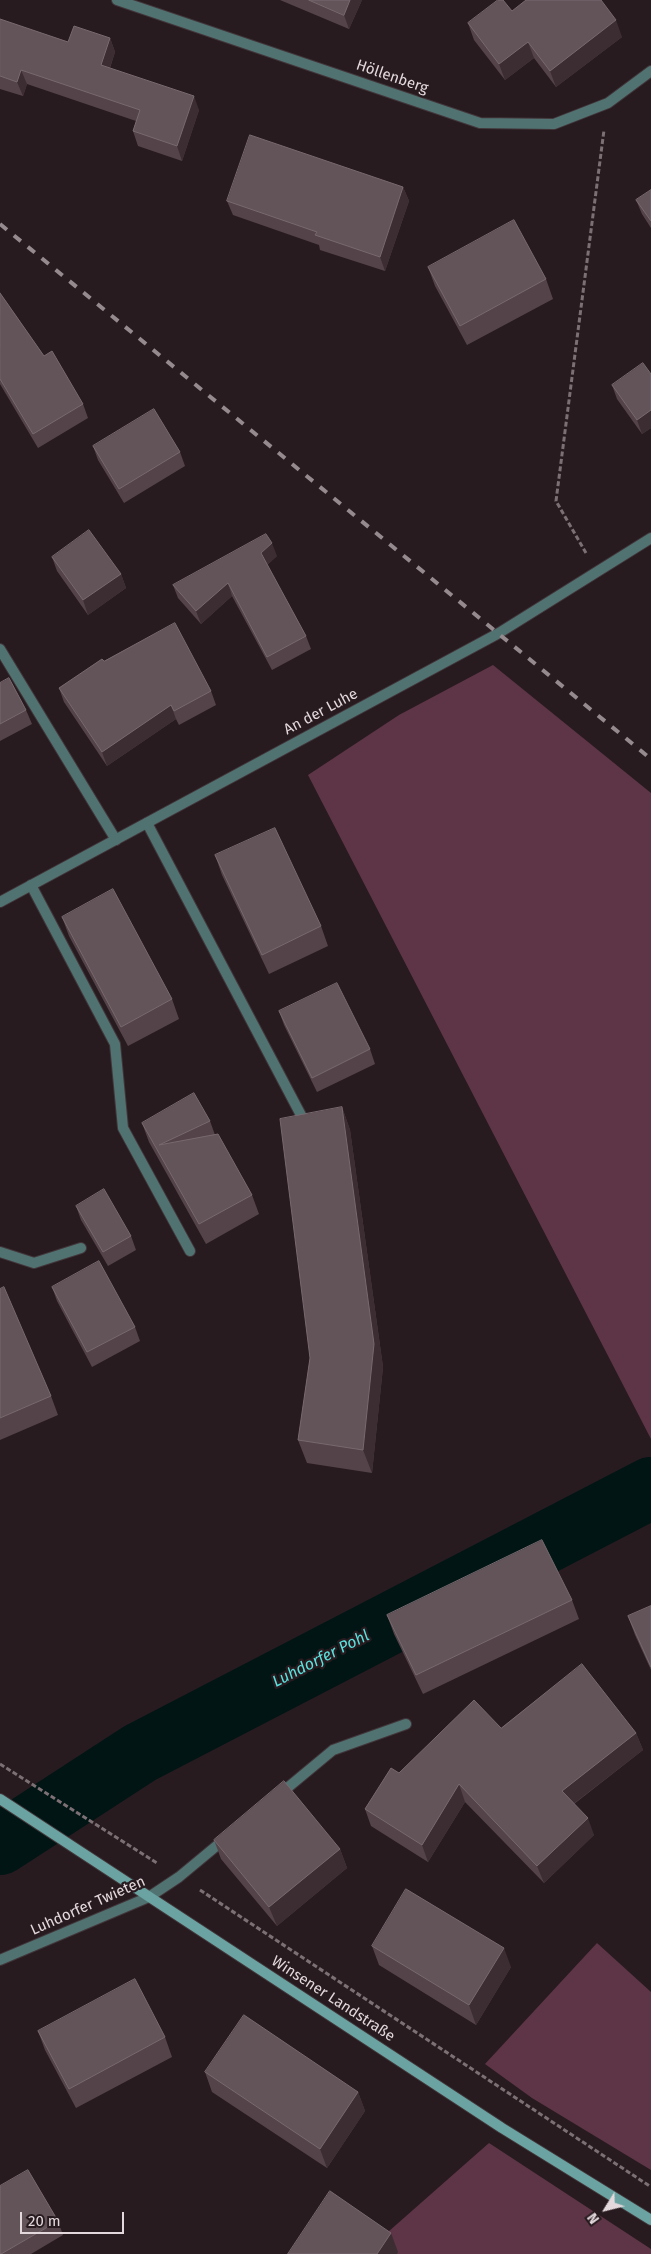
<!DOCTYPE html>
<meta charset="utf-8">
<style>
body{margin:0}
#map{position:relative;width:651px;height:2254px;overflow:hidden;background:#281b20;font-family:"Fira Sans",sans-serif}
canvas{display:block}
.north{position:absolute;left:581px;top:2184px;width:50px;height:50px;-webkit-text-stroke:4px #281b20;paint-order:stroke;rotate:234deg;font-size:14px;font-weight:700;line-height:20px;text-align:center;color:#e3d9dc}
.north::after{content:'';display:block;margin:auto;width:18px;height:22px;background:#e3d9dc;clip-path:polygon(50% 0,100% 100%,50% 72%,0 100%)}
.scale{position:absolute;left:20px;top:2212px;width:104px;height:22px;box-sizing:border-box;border:2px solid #e3d9dc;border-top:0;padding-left:6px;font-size:15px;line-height:18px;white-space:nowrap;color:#e3d9dc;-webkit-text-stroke:4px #281b20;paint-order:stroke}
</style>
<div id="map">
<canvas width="651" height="2254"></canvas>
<div class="north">N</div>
<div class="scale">20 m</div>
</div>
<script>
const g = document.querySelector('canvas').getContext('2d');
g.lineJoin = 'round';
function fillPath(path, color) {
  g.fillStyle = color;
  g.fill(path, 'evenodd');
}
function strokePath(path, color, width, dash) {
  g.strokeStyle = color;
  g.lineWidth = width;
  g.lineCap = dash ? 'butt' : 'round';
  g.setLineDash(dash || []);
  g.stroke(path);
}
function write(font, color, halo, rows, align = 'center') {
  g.font = font + ' "Fira Sans",sans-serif';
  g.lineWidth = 4.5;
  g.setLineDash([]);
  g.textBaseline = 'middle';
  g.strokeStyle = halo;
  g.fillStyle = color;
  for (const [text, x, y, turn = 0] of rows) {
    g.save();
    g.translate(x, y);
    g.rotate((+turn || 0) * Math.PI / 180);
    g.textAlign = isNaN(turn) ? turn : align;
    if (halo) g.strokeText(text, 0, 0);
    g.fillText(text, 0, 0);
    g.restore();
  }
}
fillPath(new Path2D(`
 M 493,665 L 651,793 L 651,1439 L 308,775 L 399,715 Z
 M 597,1943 L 651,1992 L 651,2170 L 532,2098 L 485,2064 Z
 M 489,2143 L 651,2249 L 651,2254 L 363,2254 Z`), '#5e3546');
strokePath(new Path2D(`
 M 0,1844 L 140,1753 L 651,1488`), '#001514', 62);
const lane = new Path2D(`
 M 0,649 L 116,840
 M 147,823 L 302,1117
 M 31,885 L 115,1044 L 123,1128 L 190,1251
 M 0,1252 L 34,1263 L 81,1248`);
const street = new Path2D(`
 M 117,0 L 480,123 L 554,124 L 608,103 L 651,71
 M 0,902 L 499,633 L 651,538
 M 280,1794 L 333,1750 L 406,1724
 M 0,1960 L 149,1897 L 179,1877 L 226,1838`);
const secondary = new Path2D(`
 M 0,1799 L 502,2128 L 651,2220`);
strokePath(lane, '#42363a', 12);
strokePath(street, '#42363a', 12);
strokePath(secondary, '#42363a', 12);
strokePath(new Path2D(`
 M 586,553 L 556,501 L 604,130
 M 0,1764 L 157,1863
 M 200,1890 L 651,2187`), '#7c7074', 3, [5, 2.5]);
strokePath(lane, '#507372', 10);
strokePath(street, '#507372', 10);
strokePath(secondary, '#6aa3a1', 10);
strokePath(new Path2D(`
 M 0,224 L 651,759`), '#958a8e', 4, [9, 9]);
fillPath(new Path2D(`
 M 280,0 L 362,0 L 349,29 Z
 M 512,11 L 622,37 L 556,87 L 534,58 L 505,80 L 474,40 L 468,23 Z
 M 0,19 L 68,42 L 110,38 L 115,52 L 110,68 L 199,110 L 182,161 L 138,146 L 133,131 L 136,121 L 27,84 L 23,96 L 0,89 Z
 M 403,187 L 409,201 L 385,271 L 320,250 L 319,245 L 233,215 L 227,201 Z
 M 651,190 L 651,228 L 642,214 L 636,200 Z
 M 428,267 L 546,279 L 553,299 L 467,345 L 435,286 Z
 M 0,293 L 44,356 L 83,404 L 88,418 L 38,448 L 0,384 Z
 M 651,374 L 651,428 L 642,434 L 617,399 L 612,385 Z
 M 93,446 L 180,452 L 185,466 L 124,503 L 98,460 Z
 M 277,556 L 267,565 L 306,636 L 311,649 L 272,670 L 232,596 L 201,624 L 178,598 L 173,585 Z
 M 52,557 L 121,574 L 126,588 L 88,615 L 57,571 Z
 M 104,661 L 211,691 L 216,705 L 179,725 L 176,719 L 107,766 L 64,702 L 59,688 Z
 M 0,683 L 26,710 L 32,724 L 0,741 Z
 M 215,855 L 321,926 L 328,946 L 269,974 L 222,875 Z
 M 62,917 L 172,999 L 179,1019 L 128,1046 L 69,936 Z
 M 279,1011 L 370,1049 L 375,1064 L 317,1092 L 284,1025 Z
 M 342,1107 L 350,1130 L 383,1367 L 372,1473 L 307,1463 L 298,1440 L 310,1358 Z
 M 210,1121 L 215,1135 L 252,1195 L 259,1214 L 206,1244 L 149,1142 L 142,1123 Z
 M 76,1206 L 131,1236 L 136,1250 L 108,1266 L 81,1220 Z
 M 52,1287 L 135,1327 L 140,1341 L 92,1367 L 57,1301 Z
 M 0,1289 L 51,1396 L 58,1415 L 0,1440 Z
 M 572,1600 L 579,1619 L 423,1694 L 394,1634 L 387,1615 Z
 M 651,1606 L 651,1670 L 635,1635 L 628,1616 Z
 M 501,1728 L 636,1733 L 643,1750 L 574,1804 L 594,1835 L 544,1883 L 465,1802 L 428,1862 L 371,1826 L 365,1809 L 399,1773 Z
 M 214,1840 L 340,1849 L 347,1868 L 277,1926 L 221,1859 Z
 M 372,1946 L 511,1967 L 476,2025 L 379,1965 Z
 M 38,2031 L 165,2037 L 172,2057 L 76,2108 L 45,2050 Z
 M 205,2072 L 358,2092 L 365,2111 L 327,2168 L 212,2092 Z
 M 58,2221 L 63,2235 L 31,2254 L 0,2254 Z`), '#54444a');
fillPath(new Path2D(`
 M 350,0 L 362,0 L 349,29 L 344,15 Z
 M 616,20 L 622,37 L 556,87 L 550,71 Z
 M 110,38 L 115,52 L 106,79 L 101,65 Z
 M 528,42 L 534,58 L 505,80 L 499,64 Z
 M 21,70 L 27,84 L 23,96 L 17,82 Z
 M 194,96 L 199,110 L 182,161 L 177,146 Z
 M 403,187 L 409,201 L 385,271 L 380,257 Z
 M 651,410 L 651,428 L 642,434 L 637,420 Z
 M 272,543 L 277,556 L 266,566 L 261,553 Z
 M 121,574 L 126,588 L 88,615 L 83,600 Z
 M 228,583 L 232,596 L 201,624 L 196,611 Z
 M 171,705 L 176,719 L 107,766 L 102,752 Z
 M 342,1107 L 350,1130 L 383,1367 L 372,1473 L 363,1450 Z
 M 636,1733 L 643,1750 L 568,1808 L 562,1791 Z
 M 459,1784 L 465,1802 L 428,1862 L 422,1845 Z
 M 588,1818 L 594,1835 L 544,1883 L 537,1866 Z
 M 340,1849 L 347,1868 L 277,1926 L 269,1907 Z
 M 504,1948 L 511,1967 L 476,2025 L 469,2005 Z
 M 358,2092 L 365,2111 L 327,2168 L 320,2149 Z
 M 391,2233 L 398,2252 L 397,2254 L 377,2254 Z`), '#3c2d33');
const building = new Path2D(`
 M 309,0 L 350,0 L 344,15 Z
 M 498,0 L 503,0 L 512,11 L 526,0 L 601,0 L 616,20 L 550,71 L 528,42 L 499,64 L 468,23 Z
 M 0,19 L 68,42 L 74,26 L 110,38 L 101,65 L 194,96 L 177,146 L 133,131 L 140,110 L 21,70 L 17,82 L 0,76 Z
 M 250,135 L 403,187 L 380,257 L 315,235 L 317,232 L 227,201 Z
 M 651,190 L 651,221 L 636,200 Z
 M 514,220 L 546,279 L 460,326 L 428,267 Z
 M 0,293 L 44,356 L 52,351 L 83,404 L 33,434 L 0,379 Z
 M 643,363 L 651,374 L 651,410 L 637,420 L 612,385 Z
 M 154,409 L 180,452 L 119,489 L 93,446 Z
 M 89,530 L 121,574 L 83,600 L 52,557 Z
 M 266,534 L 272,543 L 261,553 L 306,636 L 267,657 L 228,583 L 196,611 L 173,585 Z
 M 175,623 L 211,691 L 174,711 L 171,705 L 102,752 L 59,688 L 102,659 L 104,661 Z
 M 9,678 L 26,710 L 0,724 L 0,683 Z
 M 275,828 L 321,926 L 262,955 L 215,855 Z
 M 113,889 L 172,999 L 121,1027 L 62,917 Z
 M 337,983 L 370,1049 L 312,1078 L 279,1011 Z
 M 194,1093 L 210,1121 L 159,1145 L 218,1134 L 252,1195 L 199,1224 L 142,1123 Z
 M 342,1107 L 374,1344 L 363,1450 L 298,1440 L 310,1358 L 280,1119 Z
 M 104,1189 L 131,1236 L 103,1252 L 76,1206 Z
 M 99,1261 L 135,1327 L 87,1352 L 52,1287 Z
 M 4,1287 L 51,1396 L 0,1418 L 0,1289 Z
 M 542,1540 L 572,1600 L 416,1675 L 387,1615 Z
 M 651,1606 L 651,1667 L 628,1616 Z
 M 582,1664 L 636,1733 L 562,1791 L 588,1818 L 537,1866 L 459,1784 L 422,1845 L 365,1809 L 391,1768 L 399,1773 L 474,1700 L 501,1728 Z
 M 284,1781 L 340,1849 L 269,1907 L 214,1840 Z
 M 406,1889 L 504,1948 L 469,2005 L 372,1946 Z
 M 135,1979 L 165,2037 L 69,2089 L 38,2031 Z
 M 244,2015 L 358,2092 L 320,2149 L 205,2072 Z
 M 28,2170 L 58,2221 L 1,2254 L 0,2254 L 0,2186 Z
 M 330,2191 L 391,2233 L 377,2254 L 288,2254 Z`);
fillPath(building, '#63545a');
strokePath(building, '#77696e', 1);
write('15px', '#e3d9dc', '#281b20', [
 ["Höllenberg",392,77,19],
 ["An der Luhe",321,712,-28],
 ["Luhdorfer Twieten",88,1906,-24],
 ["Winsener Landstraße",333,1999,33]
]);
write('italic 16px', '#59e3df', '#281b20', [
 ["Luhdorfer Pohl",321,1659,-27]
]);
</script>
